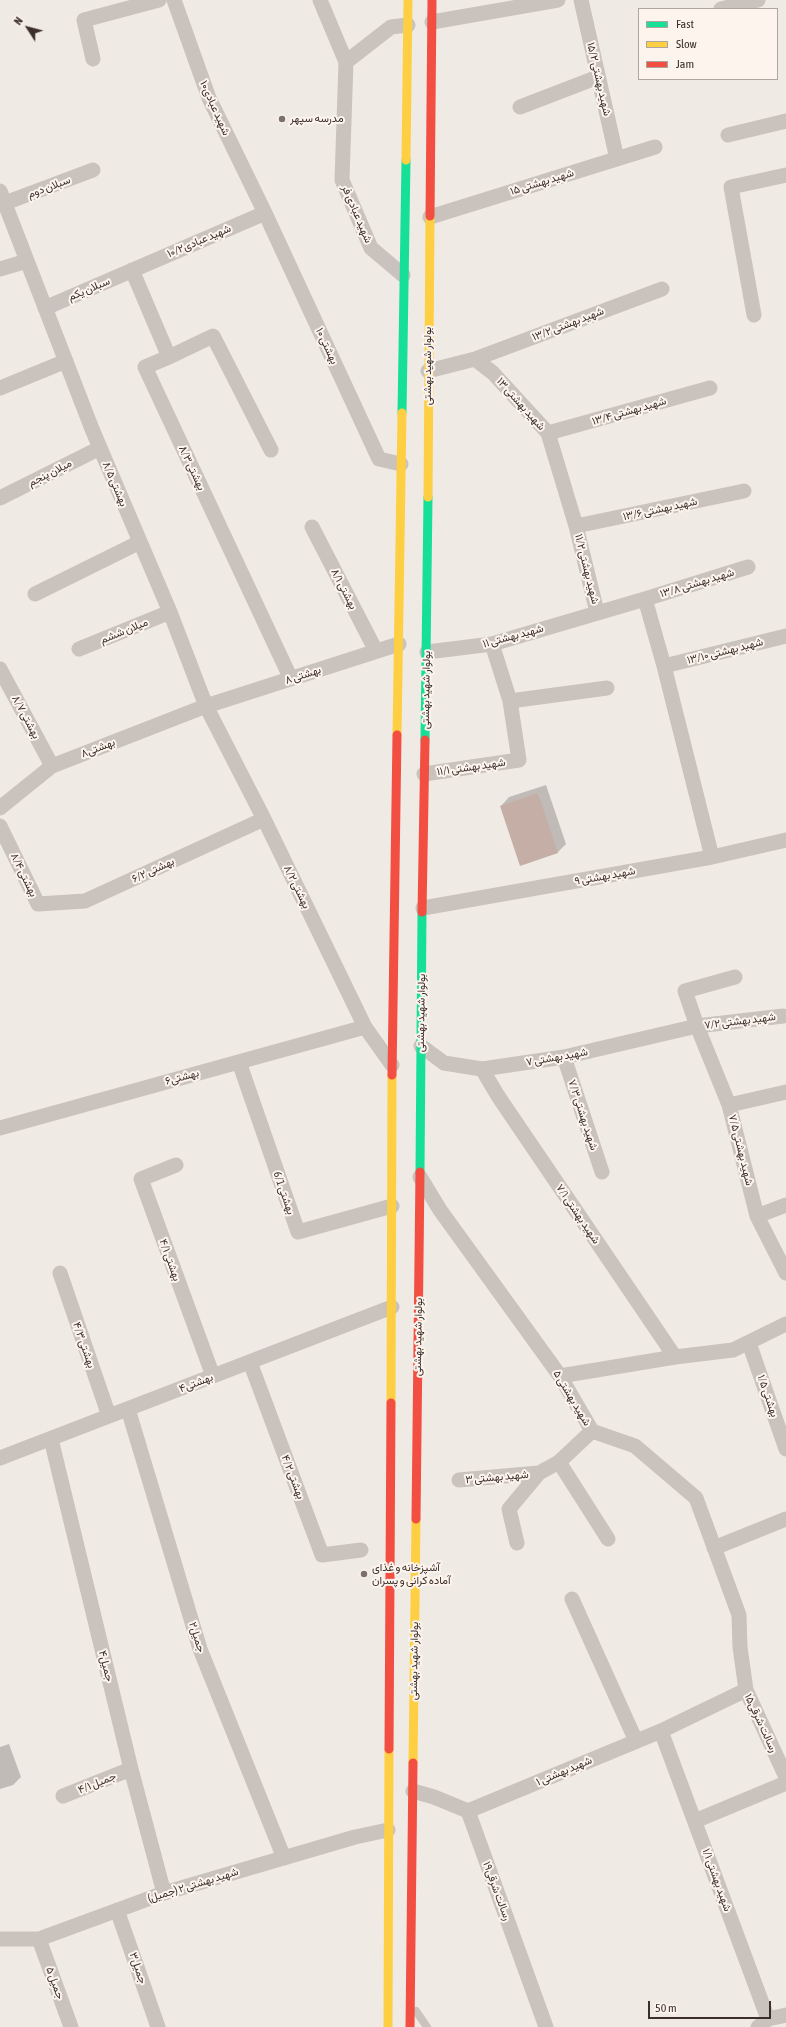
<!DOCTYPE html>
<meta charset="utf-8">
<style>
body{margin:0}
#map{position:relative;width:786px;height:2027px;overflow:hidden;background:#f0eae5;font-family:"Asap Condensed",sans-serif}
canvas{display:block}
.legend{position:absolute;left:638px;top:8px;width:140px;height:72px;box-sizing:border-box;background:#fcf4ed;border:1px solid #afa59f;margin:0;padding:5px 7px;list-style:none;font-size:12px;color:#3c2f2a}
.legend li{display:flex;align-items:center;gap:8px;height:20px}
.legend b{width:20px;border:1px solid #afa59f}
.north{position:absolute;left:8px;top:8px;width:40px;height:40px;-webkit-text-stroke:3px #fcf4ed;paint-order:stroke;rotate:306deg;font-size:11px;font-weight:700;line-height:16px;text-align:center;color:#3c2f2a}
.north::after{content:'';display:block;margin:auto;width:14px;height:18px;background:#3c2f2a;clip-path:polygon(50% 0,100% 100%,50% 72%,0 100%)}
.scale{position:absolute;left:648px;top:2001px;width:123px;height:18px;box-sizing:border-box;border:2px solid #3c2f2a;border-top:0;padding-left:5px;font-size:12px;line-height:14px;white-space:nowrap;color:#3c2f2a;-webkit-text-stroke:3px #fcf4ed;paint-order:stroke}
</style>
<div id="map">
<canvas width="786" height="2027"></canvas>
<ul class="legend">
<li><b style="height:5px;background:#16e098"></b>Fast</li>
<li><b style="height:5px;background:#ffcf43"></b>Slow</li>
<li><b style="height:5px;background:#f24e42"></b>Jam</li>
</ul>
<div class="north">N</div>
<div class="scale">50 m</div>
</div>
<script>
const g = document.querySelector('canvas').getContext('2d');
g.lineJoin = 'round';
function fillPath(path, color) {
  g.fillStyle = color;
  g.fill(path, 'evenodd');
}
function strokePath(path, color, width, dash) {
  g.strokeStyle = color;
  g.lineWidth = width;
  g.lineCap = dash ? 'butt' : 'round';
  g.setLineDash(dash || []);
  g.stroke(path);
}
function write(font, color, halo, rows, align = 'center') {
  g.font = font + ' "Asap Condensed",Vazirmatn,sans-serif';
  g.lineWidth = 4;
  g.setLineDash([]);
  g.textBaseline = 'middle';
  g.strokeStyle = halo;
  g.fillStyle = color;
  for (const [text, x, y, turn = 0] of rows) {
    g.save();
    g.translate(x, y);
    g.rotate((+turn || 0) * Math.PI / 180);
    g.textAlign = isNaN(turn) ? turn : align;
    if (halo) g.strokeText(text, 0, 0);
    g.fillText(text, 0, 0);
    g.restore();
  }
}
fillPath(new Path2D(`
 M 546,785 L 566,844 L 557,853 L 501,806 L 509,797 Z
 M 9,1744 L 21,1777 L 13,1785 L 0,1789 L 0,1747 Z`), '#0003');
fillPath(new Path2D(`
 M 538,793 L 558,853 L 520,866 L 500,806 Z`), '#c5aea6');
strokePath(new Path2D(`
 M 416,2011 L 427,2027`), '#c9c2bd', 8);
strokePath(new Path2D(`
 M 174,0 L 209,98 L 265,213 L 379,459 L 401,464
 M 320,0 L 346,62 L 342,180 L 371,248 L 403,275
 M 581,0 L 617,159
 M 721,9 L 758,0
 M 432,22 L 558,0
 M 93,59 L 84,20 L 159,0
 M 346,62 L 391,27 L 408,25
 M 520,107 L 598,77
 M 728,135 L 786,121
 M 0,191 L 92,429 L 170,612 L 206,706 L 264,819 L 365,1027 L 392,1065
 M 5,203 L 93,170
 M 430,217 L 655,147
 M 0,269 L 27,261
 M 132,270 L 169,357 L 145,367 L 291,679
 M 45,308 L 265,213
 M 754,315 L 731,187 L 786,175
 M 169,357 L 213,336 L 271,450
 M 475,359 L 662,289
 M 428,371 L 475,359 L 493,373 L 548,433 L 576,526 L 597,612
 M 0,388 L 66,361
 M 548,433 L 710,388
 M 0,498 L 100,448
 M 576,526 L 744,491
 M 312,527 L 376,651
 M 35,594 L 140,542
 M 645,599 L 664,666 L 712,857
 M 79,649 L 170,612
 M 427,652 L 492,644 L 645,599 L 748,567
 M 664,666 L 786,636
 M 0,669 L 52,766
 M 510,701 L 607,688
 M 424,774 L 519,760 L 510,701 L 492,644
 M 0,808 L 52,766 L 206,706 L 399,644
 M 0,826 L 38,904 L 85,901 L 264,819
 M 423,908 L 712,857 L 786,840
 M 735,977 L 685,991 L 697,1026 L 729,1105 L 757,1216 L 786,1273
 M 421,1046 L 444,1063 L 482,1069 L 564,1057 L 697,1026 L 783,1016
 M 564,1057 L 602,1172
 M 239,1062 L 298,1232 L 392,1206
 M 482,1069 L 498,1096 L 675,1357
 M 729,1105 L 786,1092
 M 0,1128 L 365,1027
 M 176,1165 L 141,1179 L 213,1376
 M 420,1177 L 440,1210 L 560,1376 L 592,1431 L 635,1446 L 696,1498 L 739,1615 L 740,1647 L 746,1690
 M 757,1216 L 786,1205
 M 60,1273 L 109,1416
 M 749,1343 L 786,1449
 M 250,1362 L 322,1555 L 361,1550
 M 560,1376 L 675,1357 L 733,1350 L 786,1324
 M 128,1409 L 200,1649 L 284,1858
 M 51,1439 L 131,1769 L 164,1893
 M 0,1458 L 392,1307
 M 559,1462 L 608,1539
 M 459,1480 L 539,1473 L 559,1462 L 592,1431
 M 517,1543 L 509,1509 L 539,1473
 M 714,1548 L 786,1519
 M 572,1599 L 636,1741
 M 661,1731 L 768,2019 L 758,2027
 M 413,1791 L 434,1797 L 468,1811 L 546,2027
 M 63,1796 L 131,1769
 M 468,1811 L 661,1731 L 746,1690 L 786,1777
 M 695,1821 L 786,1783
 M 117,1910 L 158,2027
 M 0,1939 L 39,1939 L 164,1893 L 355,1837 L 388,1830
 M 39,1939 L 71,2027
 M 768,2019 L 786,2015`), '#c9c2bd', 15);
strokePath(new Path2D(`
 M 402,413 L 406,160
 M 425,740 L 428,497
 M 420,1172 L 422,912`), '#16e098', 9);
strokePath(new Path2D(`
 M 406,160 L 408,0
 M 428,497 L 430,216
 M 397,735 L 402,413
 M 391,1403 L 392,1075
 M 413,1763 L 416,1519
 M 388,2027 L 389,1749`), '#ffcf43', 9);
strokePath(new Path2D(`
 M 430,216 L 432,0
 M 422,912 L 425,740
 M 392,1075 L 397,735
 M 416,1519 L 420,1172
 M 389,1749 L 391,1403
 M 410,2027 L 413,1763`), '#f24e42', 9);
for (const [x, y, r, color] of [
 [282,119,4,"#7b706b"],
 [364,1574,4,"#7b706b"]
]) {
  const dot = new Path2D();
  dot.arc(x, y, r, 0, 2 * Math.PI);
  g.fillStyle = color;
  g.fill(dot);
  strokePath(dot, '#fcf4ed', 1.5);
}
write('11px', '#3c2f2a', '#fcf4ed', [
 ["شهید بهشتی ۱۵/۲",599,79,77],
 ["شهید عبادی۱۰",215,108,66],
 ["شهید بهشتی ۱۵",542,182,-17],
 ["سبلان دوم",49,187,-20],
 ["شهید عبادی فر",357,214,67],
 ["شهید عبادی۱۰/۲",199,241,-23],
 ["سبلان یکم",89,289,-23],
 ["شهید بهشتی ۱۳/۲",568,324,-21],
 ["بهشتی ۱۰",327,346,65],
 ["بولوار شهید بهشتی",428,366,-90],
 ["شهید بهشتی ۱۳",521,404,48],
 ["شهید بهشتی ۱۳/۴",629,411,-16],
 ["بهشتی ۸/۳",192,468,65],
 ["میلان پنجم",50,473,-27],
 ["بهشتی ۸/۵",115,484,67],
 ["شهید بهشتی ۱۳/۶",660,509,-12],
 ["شهید بهشتی ۱۱/۲",587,569,76],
 ["شهید بهشتی ۱۳/۸",697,583,-17],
 ["بهشتی ۸/۱",344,589,63],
 ["میلان ششم",124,631,-22],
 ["شهید بهشتی ۱۱",513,636,-15],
 ["شهید بهشتی ۱۳/۱۰",725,651,-14],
 ["۸ بهشتی",303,675,-18],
 ["بولوار شهید بهشتی",426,690,-89],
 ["بهشتی ۸/۷",26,717,62],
 ["بهشتی۸",98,748,-21],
 ["شهید بهشتی ۱۱/۱",471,767,-8],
 ["بهشتی ۶/۲",153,870,-25],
 ["بهشتی ۸/۴",24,875,64],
 ["شهید بهشتی ۹",605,876,-10],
 ["بهشتی ۸/۲",297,887,64],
 ["بولوار شهید بهشتی",421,1013,-89],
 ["شهید بهشتی ۷/۲",740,1021,-7],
 ["شهید بهشتی ۷",557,1057,-10],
 ["بهشتی۶",182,1077,-15],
 ["شهید بهشتی ۷/۳",583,1115,72],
 ["شهید بهشتی ۷/۵",741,1150,76],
 ["بهشتی 6/1",284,1193,71],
 ["شهید بهشتی ۷/۱",578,1214,56],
 ["بهشتی ۴/۱",170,1260,70],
 ["بولوار شهید بهشتی",418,1337,-89],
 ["بهشتی ۴/۳",84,1345,71],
 ["بهشتی۴",196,1383,-21],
 ["بهشتی ۱/۵",768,1396,71],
 ["شهید بهشتی ۵",572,1398,59],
 ["بهشتی ۴/۲",293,1477,69],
 ["شهید بهشتی ۳",497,1477,-5],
 ["جمیل۲",197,1637,72],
 ["بولوار شهید بهشتی",414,1661,-89],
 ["جمیل۴",106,1666,76],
 ["رسالت شرقی۱۵",761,1723,65],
 ["شهید بهشتی ۱",564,1771,-23],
 ["جمیل ۴/۱",97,1783,-22],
 ["شهید بهشتی ۱/۱",717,1880,70],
 ["شهید بهشتی ۲ (جمیل)",193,1885,-17],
 ["رسالت شرقی۱۹",497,1891,70],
 ["جمیل۳",138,1968,71],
 ["جمیل ۵",55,1983,70]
]);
write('11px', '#3c2f2a', '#fcf4ed', [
 ["مدرسه سپهر",290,119],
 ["آشپزخانه و غذای",372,1568],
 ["آماده کرانی و پسران",372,1581]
], 'left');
</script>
